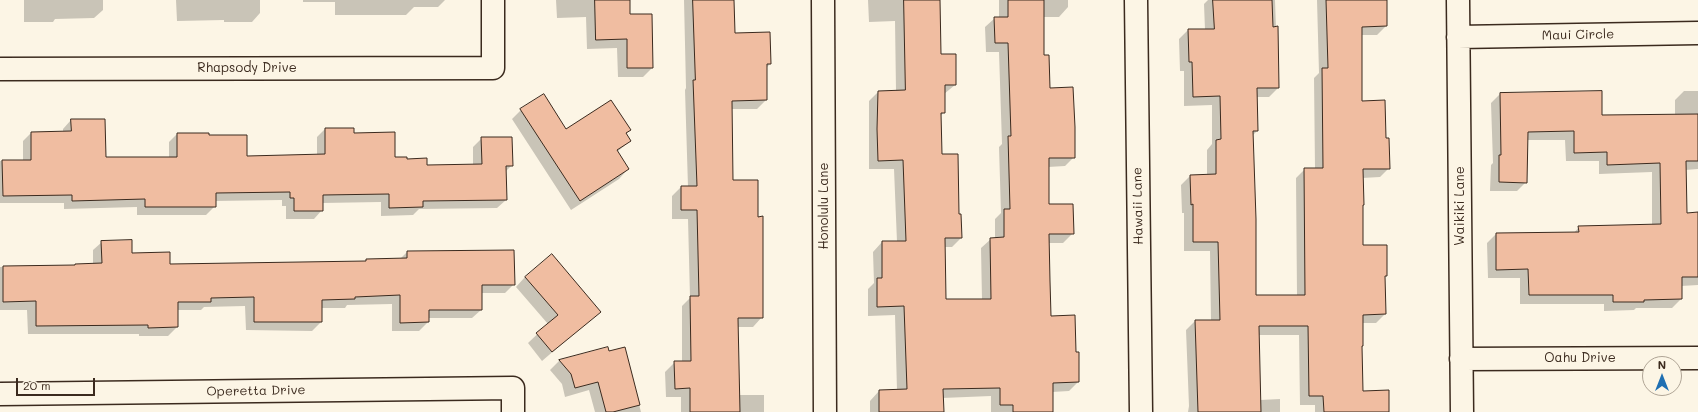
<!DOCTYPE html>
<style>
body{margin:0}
#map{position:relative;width:1698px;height:412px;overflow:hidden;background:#fcf5e5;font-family:Mali,sans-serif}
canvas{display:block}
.north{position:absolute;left:1642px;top:356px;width:40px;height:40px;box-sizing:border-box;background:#fcf5e5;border:1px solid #afa495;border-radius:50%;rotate:0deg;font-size:11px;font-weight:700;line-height:16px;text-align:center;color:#3b2a1e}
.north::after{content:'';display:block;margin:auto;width:14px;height:18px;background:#1f6fb2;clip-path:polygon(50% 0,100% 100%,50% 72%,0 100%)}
.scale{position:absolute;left:16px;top:378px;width:79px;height:18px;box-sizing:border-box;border:2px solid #3b2a1e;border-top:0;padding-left:5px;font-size:12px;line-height:14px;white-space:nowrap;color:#3b2a1e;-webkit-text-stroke:3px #fcf5e5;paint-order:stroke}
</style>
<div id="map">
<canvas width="1698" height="412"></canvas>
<div class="north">N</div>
<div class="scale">20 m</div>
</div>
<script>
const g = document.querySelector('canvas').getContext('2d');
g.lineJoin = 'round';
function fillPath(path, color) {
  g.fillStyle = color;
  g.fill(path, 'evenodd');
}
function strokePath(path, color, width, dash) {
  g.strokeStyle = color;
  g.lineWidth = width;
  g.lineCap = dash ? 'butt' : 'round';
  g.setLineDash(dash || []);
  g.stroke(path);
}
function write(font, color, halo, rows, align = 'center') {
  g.font = font + ' Mali,sans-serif';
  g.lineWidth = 3;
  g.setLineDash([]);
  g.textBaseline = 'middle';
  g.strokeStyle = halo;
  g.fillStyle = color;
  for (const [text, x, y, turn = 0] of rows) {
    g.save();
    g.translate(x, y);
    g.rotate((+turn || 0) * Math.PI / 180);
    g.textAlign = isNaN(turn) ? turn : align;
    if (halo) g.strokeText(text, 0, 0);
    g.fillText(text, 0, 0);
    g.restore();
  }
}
fillPath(new Path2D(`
 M 24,0 L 103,0 L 103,10 L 94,18 L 55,19 L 53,22 L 24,22 Z
 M 176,0 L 260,0 L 260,13 L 252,22 L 224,22 L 224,20 L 177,21 Z
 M 303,0 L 445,0 L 438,7 L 414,7 L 406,15 L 335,15 L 335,2 L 303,2 Z
 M 556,0 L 629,0 L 629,15 L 652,68 L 643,77 L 618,77 L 617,48 L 587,49 L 586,17 L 557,18 Z
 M 684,0 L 734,0 L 734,34 L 770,64 L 766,68 L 766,100 L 757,109 L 731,109 L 732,181 L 757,218 L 762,317 L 753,327 L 737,327 L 739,395 L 764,395 L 764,412 L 681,412 L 681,397 L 666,397 L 665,372 L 675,362 L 682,362 L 682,306 L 690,298 L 688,219 L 672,219 L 672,196 L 681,187 L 688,187 L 685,90 L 686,88 Z
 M 868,0 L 939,0 L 940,55 L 955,85 L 944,94 L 944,112 L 940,117 L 941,155 L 958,215 L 961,238 L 952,247 L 944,247 L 945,300 L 982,300 L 981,248 L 991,239 L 995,239 L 995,219 L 1001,213 L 999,147 L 1002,144 L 999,52 L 986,52 L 985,27 L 995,18 L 999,18 L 999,0 L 1068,0 L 1068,7 L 1059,17 L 1043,17 L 1043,56 L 1049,89 L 1074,157 L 1065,166 L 1048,167 L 1048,205 L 1072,234 L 1063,243 L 1048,243 L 1050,317 L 1075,353 L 1078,382 L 1069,391 L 1052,392 L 1052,412 L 991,412 L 991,396 L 942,398 L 943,412 L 870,412 L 870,401 L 879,391 L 897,391 L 895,315 L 868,316 L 868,289 L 874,283 L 873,252 L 882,242 L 897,242 L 894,169 L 869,169 L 869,101 L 878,92 L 896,91 L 895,21 L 869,22 Z
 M 1208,0 L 1275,0 L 1278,88 L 1269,97 L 1257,97 L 1257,131 L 1252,136 L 1255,296 L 1297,296 L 1296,178 L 1305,169 L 1315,169 L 1314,78 L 1319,73 L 1317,0 L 1386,0 L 1386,26 L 1377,35 L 1361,35 L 1361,102 L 1385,139 L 1389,168 L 1380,177 L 1362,178 L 1362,246 L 1386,275 L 1384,277 L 1385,314 L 1376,323 L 1362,323 L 1361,347 L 1362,392 L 1388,412 L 1315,412 L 1315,405 L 1300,405 L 1299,335 L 1258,335 L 1260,400 L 1280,399 L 1280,412 L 1188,412 L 1189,406 L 1186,330 L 1195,321 L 1211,321 L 1210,251 L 1184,251 L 1184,213 L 1182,213 L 1181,185 L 1190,176 L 1207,175 L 1207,150 L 1212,144 L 1212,105 L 1184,106 L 1184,71 L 1180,71 L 1179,39 L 1188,30 L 1205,30 L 1204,4 Z
 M 1684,91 L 1698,91 L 1698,169 L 1685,170 L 1686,214 L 1698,213 L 1698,285 L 1681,286 L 1681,299 L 1672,308 L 1636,308 L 1634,310 L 1604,311 L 1604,304 L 1520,304 L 1520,278 L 1488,278 L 1487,243 L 1496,234 L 1574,233 L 1579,227 L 1652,225 L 1652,172 L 1599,174 L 1599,161 L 1566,161 L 1565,140 L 1527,140 L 1526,182 L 1517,191 L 1490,191 L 1491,165 L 1493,163 L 1491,103 L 1500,94 L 1601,116 L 1675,116 L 1675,100 Z
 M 521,110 L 566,130 L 630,130 L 626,134 L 630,141 L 617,152 L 628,169 L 619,179 L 571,210 L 512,119 Z
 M 71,120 L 105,158 L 169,158 L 169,142 L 177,134 L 208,136 L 246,157 L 317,155 L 317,137 L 325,129 L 353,134 L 394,158 L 426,166 L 473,165 L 473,147 L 482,138 L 512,165 L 505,172 L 506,200 L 497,208 L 419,209 L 413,215 L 381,216 L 381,202 L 322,203 L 322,210 L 314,219 L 286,219 L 286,206 L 282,206 L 282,200 L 215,201 L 215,206 L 206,215 L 137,215 L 137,207 L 64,209 L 64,203 L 0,203 L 0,161 L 23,160 L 23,141 L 31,133 L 63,132 L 63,129 Z
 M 102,242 L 131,254 L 169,265 L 364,262 L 366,260 L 400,259 L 407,252 L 514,284 L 505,293 L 481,293 L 481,310 L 472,318 L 428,318 L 428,322 L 419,331 L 392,331 L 392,304 L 347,305 L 345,308 L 321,308 L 321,322 L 312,331 L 246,330 L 245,306 L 204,307 L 201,310 L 177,310 L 177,327 L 168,336 L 139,336 L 139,334 L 28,334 L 27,310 L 0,310 L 0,267 L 74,266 L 93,265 L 93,250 Z
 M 525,277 L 599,312 L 542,361 L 528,343 L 548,324 L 516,287 Z
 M 607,348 L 608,352 L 624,348 L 641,412 L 595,412 L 589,390 L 565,397 L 562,384 L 550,370 L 559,361 Z`), '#0003');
const building = new Path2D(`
 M 595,0 L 630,0 L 630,14 L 652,14 L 653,68 L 627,68 L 627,39 L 596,40 Z
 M 693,0 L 734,0 L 735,33 L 770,32 L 771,64 L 767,64 L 767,100 L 732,101 L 733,180 L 758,180 L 758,217 L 763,216 L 763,318 L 738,318 L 740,412 L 690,412 L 690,388 L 675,389 L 674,361 L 691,361 L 690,296 L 699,296 L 697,210 L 681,210 L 681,186 L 697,186 L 693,80 L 695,80 Z
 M 904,0 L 940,0 L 941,54 L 956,54 L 956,85 L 945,85 L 945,113 L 941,113 L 942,154 L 958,154 L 959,214 L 961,214 L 962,238 L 945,238 L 946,299 L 991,299 L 990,238 L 1004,237 L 1004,209 L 1010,209 L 1008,136 L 1011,136 L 1008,43 L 995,43 L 994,17 L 1008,17 L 1008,0 L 1044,0 L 1044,55 L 1049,55 L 1050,88 L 1073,87 L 1075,127 L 1075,158 L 1049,158 L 1049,204 L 1073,204 L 1074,234 L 1049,234 L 1050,281 L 1051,316 L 1075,315 L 1076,352 L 1079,352 L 1079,382 L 1053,383 L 1053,412 L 1013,412 L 1013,405 L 1000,405 L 1000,388 L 943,389 L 944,412 L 879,412 L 879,390 L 907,389 L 904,306 L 877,307 L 877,278 L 882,278 L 882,241 L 906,241 L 903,160 L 878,161 L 877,129 L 878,91 L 905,90 Z
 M 1213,0 L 1272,0 L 1273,27 L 1278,26 L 1279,88 L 1257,88 L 1258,131 L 1253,131 L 1256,219 L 1256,295 L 1305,295 L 1304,168 L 1323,168 L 1322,68 L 1328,68 L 1326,0 L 1387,0 L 1387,26 L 1362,27 L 1362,101 L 1385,100 L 1386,138 L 1389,138 L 1390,169 L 1363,169 L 1364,205 L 1363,205 L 1363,245 L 1387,245 L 1387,276 L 1385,276 L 1386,314 L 1363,315 L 1363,346 L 1362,346 L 1363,391 L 1389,390 L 1389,412 L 1324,412 L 1323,396 L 1309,396 L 1308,326 L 1259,326 L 1261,412 L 1198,412 L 1195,320 L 1220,320 L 1218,242 L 1193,242 L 1193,204 L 1191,205 L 1190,175 L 1216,174 L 1216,140 L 1221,139 L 1220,96 L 1193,97 L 1192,62 L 1189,62 L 1188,29 L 1214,29 Z
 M 1602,91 L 1602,115 L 1698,114 L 1698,161 L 1686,161 L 1687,213 L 1698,212 L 1698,277 L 1682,277 L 1682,299 L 1644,300 L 1644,302 L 1613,302 L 1613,295 L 1529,295 L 1528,269 L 1496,270 L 1496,233 L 1579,232 L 1578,226 L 1661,224 L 1660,163 L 1607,165 L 1607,152 L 1574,153 L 1574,131 L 1528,132 L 1527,183 L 1499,182 L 1499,155 L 1501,155 L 1500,93 Z
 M 544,94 L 566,129 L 611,100 L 631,130 L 626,133 L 631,141 L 617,150 L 629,169 L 580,201 L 520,109 Z
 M 71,119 L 105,119 L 106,157 L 177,157 L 177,133 L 209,133 L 209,135 L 247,135 L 247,156 L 325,154 L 325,128 L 354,128 L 354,133 L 395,132 L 395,157 L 407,157 L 407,159 L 427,158 L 427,165 L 482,164 L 481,137 L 512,137 L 513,166 L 506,166 L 507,200 L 423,201 L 423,207 L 389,208 L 389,194 L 323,195 L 323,211 L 294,211 L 294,198 L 290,198 L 290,192 L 216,193 L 216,207 L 145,207 L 145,199 L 72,201 L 72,195 L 3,196 L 2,160 L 31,160 L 31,132 L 71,131 Z
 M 132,240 L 132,253 L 170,252 L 170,264 L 366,261 L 366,259 L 407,258 L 407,251 L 514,250 L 515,285 L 482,285 L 482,310 L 429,310 L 429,322 L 400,323 L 400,295 L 355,297 L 355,299 L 322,300 L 322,322 L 254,322 L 254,297 L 211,298 L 211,302 L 178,302 L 178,327 L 148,328 L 148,325 L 36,326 L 36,301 L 3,302 L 3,266 L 75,265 L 75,264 L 102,263 L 101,241 Z
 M 552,254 L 601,312 L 552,352 L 536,333 L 558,315 L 525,277 Z
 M 608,347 L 609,351 L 625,347 L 640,405 L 613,412 L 606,412 L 598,382 L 575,388 L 571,374 L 559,360 Z`);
fillPath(building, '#f0bda1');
strokePath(building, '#3b2a1e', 1);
const street = new Path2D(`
 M 823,0 L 825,412
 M 1136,0 L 1141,412
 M 1458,0 L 1462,412
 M 1458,37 L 1698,33
 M 0,69 L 493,68 L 493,0
 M 1461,359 L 1698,358
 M 0,394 L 513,388 L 513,412`);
strokePath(street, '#3b2a1e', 25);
strokePath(street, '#fcf5e5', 22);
write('13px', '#3b2a1e', '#fcf5e5', [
 ["Maui Circle",1578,35,-1],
 ["Rhapsody Drive",247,68],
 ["Honolulu Lane",824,206,-90],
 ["Hawaii Lane",1138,206,-91],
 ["Waikiki Lane",1460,206,-90],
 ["Oahu Drive",1580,358],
 ["Operetta Drive",256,391,-1]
]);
</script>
